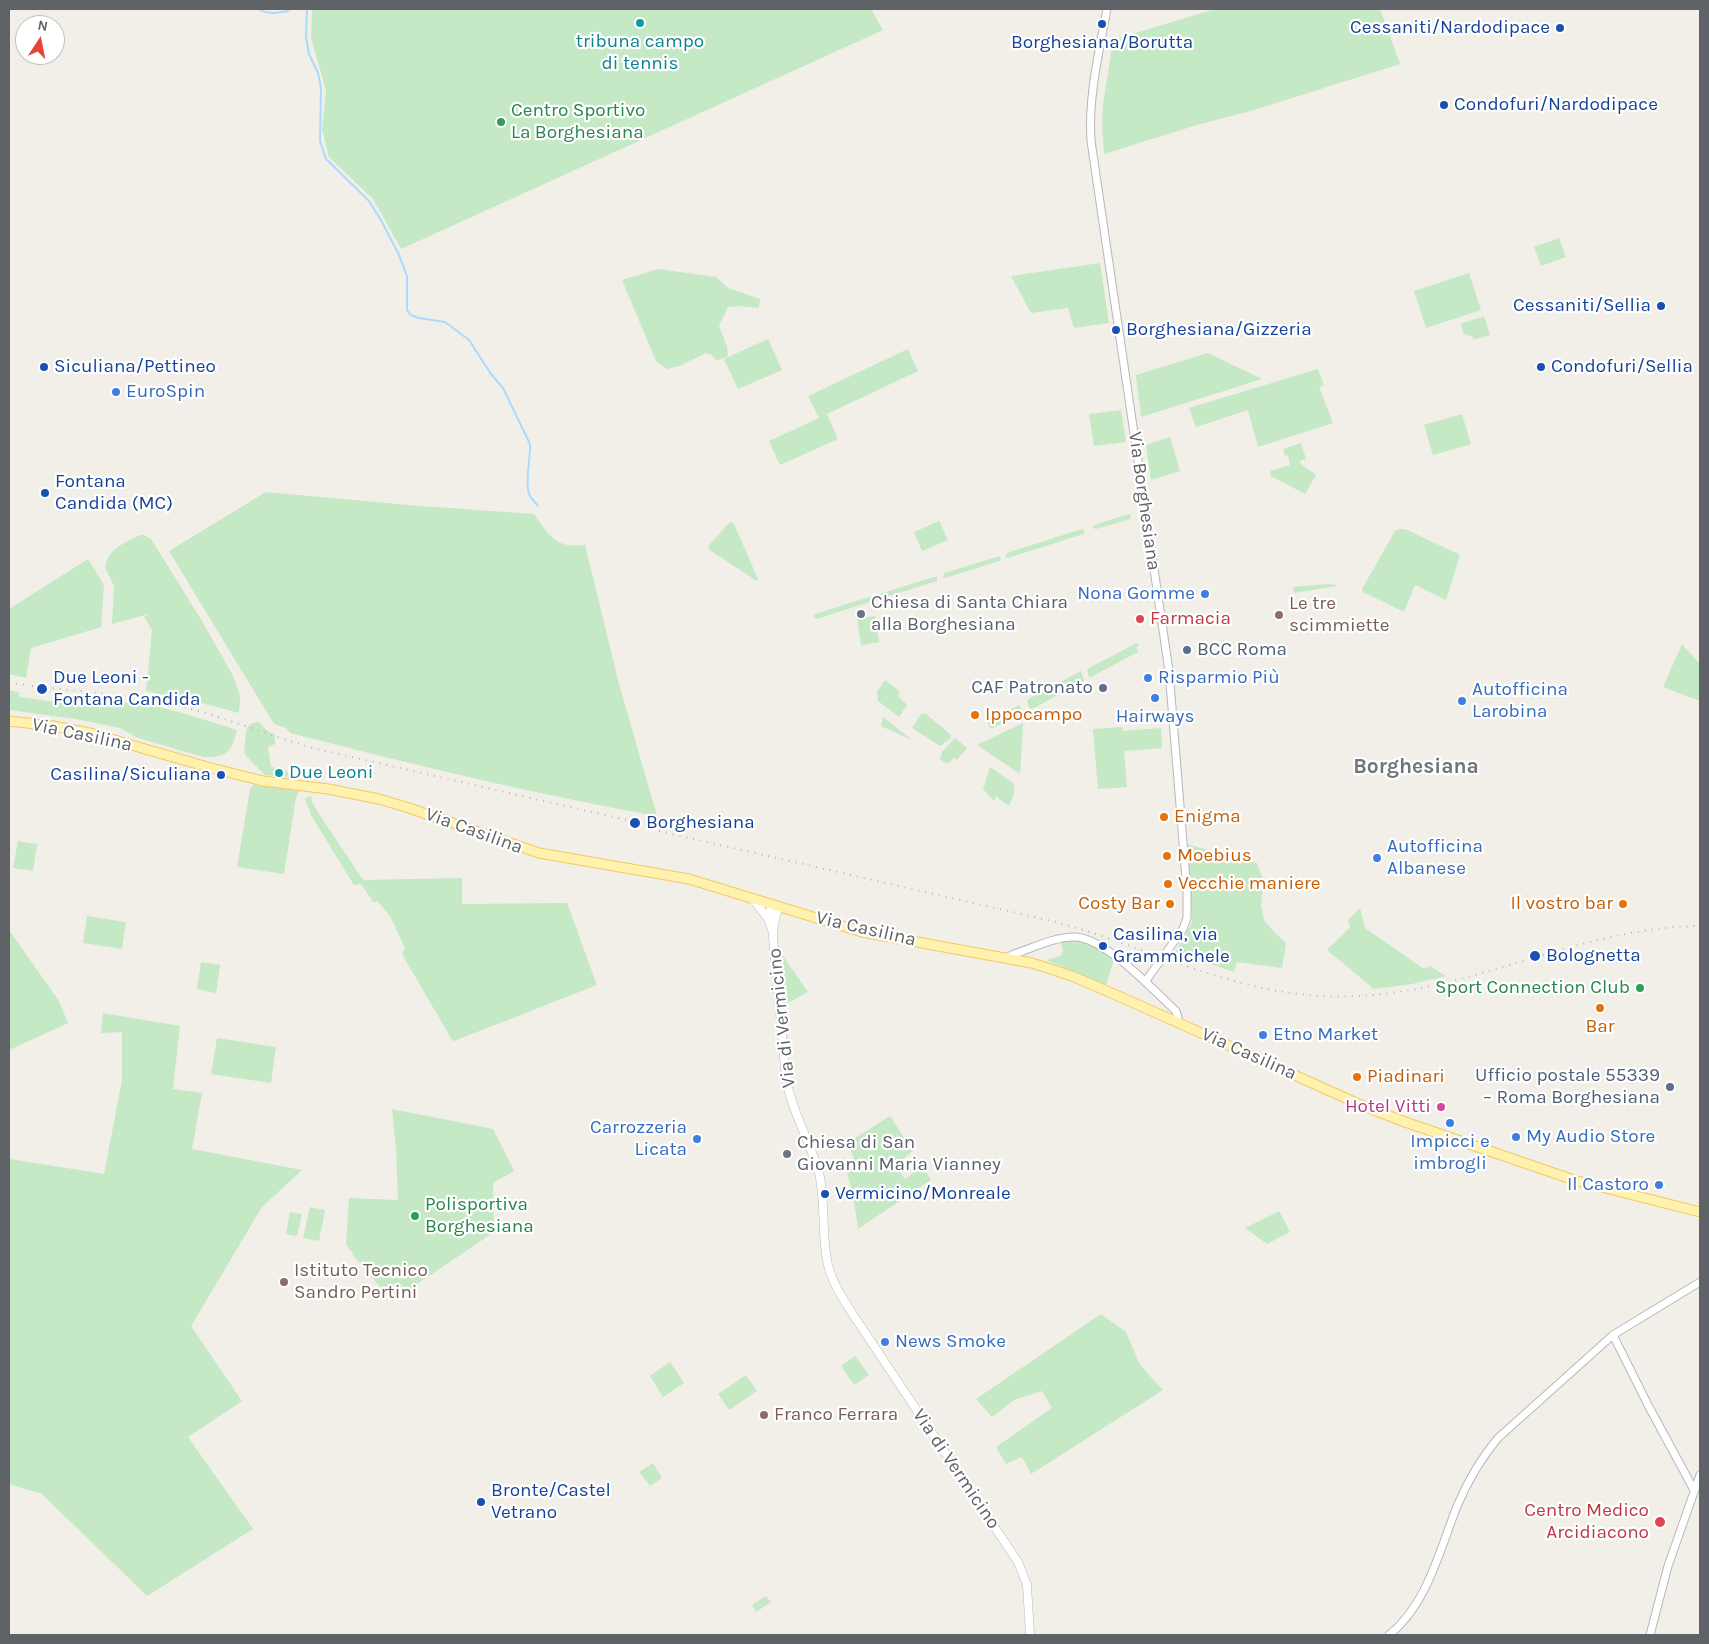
<!DOCTYPE html>
<meta charset="utf-8">
<style>
body{margin:0}
#map{position:relative;width:1709px;height:1644px;overflow:hidden;background:#f1efe8;font-family:Karla,sans-serif}
canvas{display:block}
.frame{position:absolute;inset:0;border:10px solid #5f6368;pointer-events:none}
.north{position:absolute;left:15px;top:15px;width:50px;height:50px;box-sizing:border-box;background:#fff;border:1px solid #bfc1c3;border-radius:50%;rotate:11deg;font-size:14px;font-weight:700;line-height:20px;text-align:center;color:#5f6368}
.north::after{content:'';display:block;margin:auto;width:18px;height:22px;background:#ea4335;clip-path:polygon(50% 0,100% 100%,50% 72%,0 100%)}
</style>
<div id="map">
<canvas width="1709" height="1644"></canvas>
<div class="frame"></div>
<div class="north">N</div>
</div>
<script>
const g = document.querySelector('canvas').getContext('2d');
g.lineJoin = 'round';
function fillPath(path, color) {
  g.fillStyle = color;
  g.fill(path, 'evenodd');
}
function strokePath(path, color, width, dash) {
  g.strokeStyle = color;
  g.lineWidth = width;
  g.lineCap = dash ? 'butt' : 'round';
  g.setLineDash(dash || []);
  g.stroke(path);
}
function write(font, color, halo, rows, align = 'center') {
  g.font = font + ' Karla,sans-serif';
  g.lineWidth = 4.5;
  g.setLineDash([]);
  g.textBaseline = 'middle';
  g.strokeStyle = halo;
  g.fillStyle = color;
  for (const [text, x, y, turn = 0] of rows) {
    g.save();
    g.translate(x, y);
    g.rotate((+turn || 0) * Math.PI / 180);
    g.textAlign = isNaN(turn) ? turn : align;
    if (halo) g.strokeText(text, 0, 0);
    g.fillText(text, 0, 0);
    g.restore();
  }
}
fillPath(new Path2D(`
 M 323,9 L 871,9 L 883,30 L 401,249 L 373,199 L 329,157 L 322,129 L 326,90 L 311,38 L 312,10 Z
 M 1215,9 L 1380,9 L 1400,64 L 1254,110 L 1197,125 L 1104,154 L 1102,126 L 1103,105 L 1113,40 Z
 M 1559,238 L 1566,257 L 1541,266 L 1534,247 Z
 M 1100,263 L 1109,323 L 1074,328 L 1068,308 L 1031,313 L 1011,276 Z
 M 658,269 L 716,277 L 728,288 L 760,299 L 759,308 L 738,306 L 728,307 L 719,326 L 727,346 L 728,356 L 717,361 L 712,355 L 706,353 L 679,366 L 667,369 L 656,361 L 622,280 Z
 M 1469,273 L 1481,310 L 1426,328 L 1414,291 Z
 M 1484,316 L 1490,335 L 1473,340 L 1472,335 L 1468,337 L 1467,334 L 1464,335 L 1461,324 Z
 M 768,339 L 782,370 L 738,389 L 724,359 Z
 M 908,349 L 918,371 L 827,414 L 838,439 L 780,465 L 769,441 L 819,418 L 808,396 Z
 M 1208,353 L 1262,379 L 1141,417 L 1136,375 Z
 M 1318,369 L 1324,385 L 1319,387 L 1333,423 L 1258,447 L 1248,410 L 1196,427 L 1189,408 Z
 M 1121,410 L 1126,442 L 1094,446 L 1089,414 Z
 M 1462,414 L 1471,444 L 1433,455 L 1424,425 Z
 M 1170,437 L 1180,471 L 1151,480 L 1146,445 Z
 M 1301,443 L 1306,459 L 1300,461 L 1300,463 L 1316,475 L 1305,494 L 1271,476 L 1270,471 L 1290,465 L 1288,455 L 1285,456 L 1283,449 Z
 M 266,492 L 420,506 L 534,514 C 549,535 555,549 585,545 L 619,684 L 657,816 C 533,794 411,764 290,733 L 286,728 L 274,724 L 169,551 Z
 M 1129,514 L 1131,516 L 1130,519 L 1096,529 L 1093,528 L 1094,525 Z
 M 939,521 L 948,540 L 922,551 L 914,532 Z
 M 730,522 L 734,524 L 758,579 L 757,581 L 708,549 L 709,545 Z
 M 1082,529 L 1085,531 L 1083,534 L 1008,558 L 1005,557 L 1007,553 Z
 M 1399,529 L 1405,529 L 1460,555 L 1446,600 L 1415,585 L 1404,612 L 1363,592 L 1362,589 L 1395,531 Z
 M 140,535 L 144,535 L 151,539 L 202,621 L 232,674 L 239,692 L 240,700 L 239,713 L 206,704 L 146,691 L 152,630 L 144,617 L 149,614 L 112,624 L 114,586 L 105,567 C 109,548 124,543 140,535 Z
 M 999,556 L 1001,559 L 999,561 L 945,578 L 943,577 L 945,573 Z
 M 88,559 L 104,585 L 101,627 L 31,648 L 26,678 L 9,674 L 9,609 Z
 M 934,577 L 937,577 L 937,581 L 816,619 L 813,616 L 818,613 Z
 M 1329,584 L 1336,585 L 1336,586 L 1294,593 L 1293,587 Z
 M 875,616 L 879,642 L 861,645 L 857,619 Z
 M 1137,643 L 1139,646 L 1136,648 L 1138,652 L 1089,678 L 1087,669 Z
 M 1682,644 L 1700,664 L 1700,701 L 1663,687 Z
 M 1081,671 L 1084,681 L 1030,710 L 1027,700 Z
 M 885,680 L 900,692 L 898,696 L 907,705 L 899,717 L 878,701 L 877,692 Z
 M 9,690 L 19,692 L 19,697 L 87,706 L 88,698 L 163,708 L 196,717 L 237,730 C 232,752 226,758 203,757 L 138,738 L 120,728 L 76,719 L 9,710 Z
 M 1019,705 L 1023,713 L 991,729 L 987,722 Z
 M 921,714 L 926,714 L 951,735 L 951,738 L 940,746 L 912,728 Z
 M 883,717 L 912,740 L 881,726 Z
 M 259,722 L 266,730 L 275,735 L 275,744 L 268,747 L 271,767 L 287,771 L 291,777 L 265,775 L 245,755 L 244,748 L 247,728 L 251,724 Z
 M 1023,723 L 1020,774 L 977,745 Z
 M 1122,727 L 1123,731 L 1161,728 L 1162,748 L 1124,751 L 1127,787 L 1098,789 L 1093,729 Z
 M 955,738 L 967,748 L 957,760 L 954,758 L 947,764 L 940,759 L 942,752 Z
 M 990,767 L 1013,783 C 1017,791 1012,798 1009,806 L 996,796 L 994,801 L 983,789 Z
 M 253,785 L 299,791 L 296,797 L 284,874 L 237,867 L 250,789 Z
 M 311,795 L 312,802 L 321,817 L 363,880 L 462,878 L 462,904 L 567,903 L 597,985 L 454,1041 L 452,1040 L 402,954 L 405,948 L 390,916 L 377,901 L 374,903 L 361,884 L 354,885 L 312,817 L 305,799 Z
 M 18,841 L 37,844 L 33,871 L 13,868 Z
 M 1186,844 L 1257,863 L 1264,881 L 1261,905 L 1264,920 L 1274,932 L 1286,943 L 1282,968 L 1237,962 L 1234,972 L 1175,952 L 1192,923 L 1191,895 Z
 M 1360,908 L 1365,928 L 1424,969 L 1430,966 L 1446,976 L 1412,984 L 1374,989 L 1327,950 L 1350,927 L 1348,920 Z
 M 87,916 L 126,922 L 122,949 L 83,943 Z
 M 9,930 L 59,1001 L 68,1023 L 9,1050 Z
 M 1075,939 L 1095,944 L 1116,961 L 1113,962 L 1106,985 L 1046,960 L 1061,956 L 1063,951 L 1061,942 Z
 M 779,950 L 808,992 L 784,1005 Z
 M 201,962 L 220,965 L 216,993 L 197,989 Z
 M 103,1013 L 180,1026 L 173,1089 L 202,1093 L 192,1149 L 302,1170 L 262,1207 L 191,1326 L 242,1401 L 188,1437 L 253,1529 L 147,1596 L 42,1494 L 9,1484 L 9,1156 L 10,1159 L 104,1174 L 122,1080 L 122,1032 L 101,1033 Z
 M 217,1038 L 276,1047 L 271,1083 L 211,1074 Z
 M 392,1109 L 493,1129 L 514,1171 L 493,1183 L 494,1232 L 392,1301 L 352,1254 L 353,1253 L 346,1245 L 349,1198 L 398,1200 L 396,1148 Z
 M 890,1116 L 913,1151 L 895,1165 L 905,1179 L 922,1166 L 931,1180 L 858,1229 L 853,1194 L 845,1166 L 854,1157 L 847,1143 Z
 M 310,1207 L 325,1210 L 319,1241 L 303,1238 Z
 M 1279,1211 L 1290,1232 L 1267,1244 L 1245,1228 Z
 M 290,1212 L 302,1214 L 297,1236 L 286,1234 Z
 M 1101,1314 L 1126,1332 L 1140,1365 L 1163,1390 L 1031,1474 L 1022,1457 L 1006,1464 L 996,1447 L 1052,1408 L 1042,1391 L 1014,1400 L 992,1417 L 976,1399 Z
 M 855,1356 L 869,1375 L 854,1385 L 841,1366 Z
 M 670,1362 L 684,1383 L 663,1397 L 650,1376 Z
 M 746,1375 L 757,1391 L 729,1410 L 718,1394 Z
 M 653,1463 L 662,1478 L 650,1486 L 639,1472 Z
 M 766,1596 L 771,1602 L 756,1612 L 752,1605 Z`), '#c5e8c5');
strokePath(new Path2D(`
 M 258,9 C 268,15 277,13 288,11 L 289,9
 M 307,9 L 306,37 L 309,54 L 318,73 L 321,88 L 320,141 L 326,159 L 369,201 L 381,220 L 399,255 L 407,276 L 407,310 L 411,315 L 419,318 L 445,322 L 469,340 L 491,374 L 503,388 L 530,444 C 531,459 524,482 530,496 C 532,500 536,503 538,506`), '#aadaff', 2);
const tertiary = new Path2D(`
 M 1107,9 C 1099,52 1088,97 1091,141 L 1169,671 L 1187,891 L 1187,918 L 1183,929 L 1145,982
 M 1008,957 L 1014,954 C 1033,948 1054,937 1074,937 C 1105,937 1153,990 1176,1011 L 1178,1017 L 1177,1021
 M 1613,1335 L 1648,1405 L 1694,1490
 M 1389,1635 C 1428,1604 1440,1548 1458,1504 C 1468,1481 1482,1457 1498,1438 L 1613,1335 L 1700,1282
 M 1650,1635 L 1668,1566 L 1700,1475`);
const secondary = new Path2D(`
 M 753,899 L 769,920
 M 771,905 L 769,921 L 772,930
 M 778,907 L 774,924 L 773,937 L 786,1079 C 792,1112 810,1141 819,1173 C 826,1203 821,1235 828,1265 C 832,1282 842,1298 852,1313 L 1018,1562 L 1027,1585 L 1030,1635`);
const primary = new Path2D(`
 M 9,721 L 53,726 L 90,733 L 211,768 L 263,781 L 328,789 L 379,799 L 409,808 L 539,853 L 689,879 L 862,932 L 1032,963 L 1072,976 L 1132,1002 L 1361,1105 L 1405,1122 L 1574,1180 L 1700,1212`);
strokePath(tertiary, '#b5b8bc', 9);
strokePath(secondary, '#b6babf', 9);
strokePath(primary, '#f2c960', 11);
strokePath(tertiary, '#fff', 7);
strokePath(secondary, '#fff', 8);
strokePath(primary, '#fff2af', 9);
strokePath(new Path2D(`
 M 9,683 L 27,685
 M 32,686 C 82,692 134,695 183,707 C 228,718 272,737 317,749 L 653,826
 M 659,831 L 1056,922 C 1120,939 1181,968 1246,984 C 1287,995 1331,999 1373,995 C 1485,985 1587,927 1700,926`), '#b6b7b8', 2, [1, 6]);
for (const [x, y, r, color] of [
 [640,23,5,"#0f9aa8"],
 [1102,24,5,"#1a4fb4"],
 [1560,28,5,"#1a4fb4"],
 [1444,105,5,"#1a4fb4"],
 [501,122,5,"#2e9e5b"],
 [1661,306,5,"#1a4fb4"],
 [1116,330,5,"#1a4fb4"],
 [44,367,5,"#1a4fb4"],
 [1541,367,5,"#1a4fb4"],
 [116,392,5,"#3f7fe0"],
 [45,493,5,"#1a4fb4"],
 [1205,594,5,"#3f7fe0"],
 [861,614,5,"#6b7280"],
 [1279,615,5,"#8d6e63"],
 [1140,619,5,"#e0444e"],
 [1187,650,5,"#5c6f8a"],
 [1148,678,5,"#3f7fe0"],
 [1103,688,5,"#5c6f8a"],
 [42,689,6,"#1a4fb4"],
 [1155,698,5,"#3f7fe0"],
 [1462,701,5,"#3f7fe0"],
 [975,715,5,"#e8710a"],
 [279,773,5,"#0f9aa8"],
 [221,775,5,"#1a4fb4"],
 [1164,817,5,"#e8710a"],
 [635,823,6,"#1a4fb4"],
 [1167,856,5,"#e8710a"],
 [1377,858,5,"#3f7fe0"],
 [1168,884,5,"#e8710a"],
 [1170,904,5,"#e8710a"],
 [1623,904,5,"#e8710a"],
 [1103,946,5,"#1a4fb4"],
 [1535,956,6,"#1a4fb4"],
 [1640,988,5,"#2e9e5b"],
 [1600,1008,5,"#e8710a"],
 [1263,1035,5,"#3f7fe0"],
 [1357,1077,5,"#e8710a"],
 [1670,1087,5,"#5c6f8a"],
 [1441,1107,5,"#d1479c"],
 [1450,1123,5,"#3f7fe0"],
 [1516,1137,5,"#3f7fe0"],
 [697,1139,5,"#3f7fe0"],
 [787,1154,5,"#6b7280"],
 [1659,1185,5,"#3f7fe0"],
 [825,1194,5,"#1a4fb4"],
 [415,1216,5,"#2e9e5b"],
 [284,1282,5,"#8d6e63"],
 [885,1342,5,"#3f7fe0"],
 [764,1415,5,"#8d6e63"],
 [481,1502,5,"#1a4fb4"],
 [1660,1522,6,"#e0444e"]
]) {
  const dot = new Path2D();
  dot.arc(x, y, r, 0, 2 * Math.PI);
  g.fillStyle = color;
  g.fill(dot);
  strokePath(dot, '#fff', 2);
}
write('19px', '#164399', '#fff', [
 ["Cessaniti/Nardodipace",1550,28,"right"],
 ["Borghesiana/Borutta",1102,43,"center"],
 ["Condofuri/Nardodipace",1454,105],
 ["Cessaniti/Sellia",1651,306,"right"],
 ["Borghesiana/Gizzeria",1126,330],
 ["Siculiana/Pettineo",54,367],
 ["Condofuri/Sellia",1551,367],
 ["Fontana",55,482],
 ["Candida (MC)",55,504],
 ["Due Leoni -",53,678],
 ["Fontana Candida",53,700],
 ["Casilina/Siculiana",211,775,"right"],
 ["Borghesiana",646,823],
 ["Casilina, via",1113,935],
 ["Grammichele",1113,957],
 ["Bolognetta",1546,956],
 ["Vermicino/Monreale",835,1194],
 ["Bronte/Castel",491,1491],
 ["Vetrano",491,1513]
], 'left');
write('19px', '#0d838f', '#fff', [
 ["tribuna campo",640,42],
 ["di tennis",640,64],
 ["Due Leoni",289,773,"left"]
]);
write('19px', '#27864d', '#fff', [
 ["Centro Sportivo",511,111],
 ["La Borghesiana",511,133],
 ["Sport Connection Club",1630,988,"right"],
 ["Polisportiva",425,1205],
 ["Borghesiana",425,1227]
], 'left');
write('19px', '#366cbe', '#fff', [
 ["EuroSpin",126,392],
 ["Nona Gomme",1195,594,"right"],
 ["Risparmio Più",1158,678],
 ["Autofficina",1472,690],
 ["Larobina",1472,712],
 ["Hairways",1155,717,"center"],
 ["Autofficina",1387,847],
 ["Albanese",1387,869],
 ["Etno Market",1273,1035],
 ["Carrozzeria",687,1128,"right"],
 ["Licata",687,1150,"right"],
 ["My Audio Store",1526,1137],
 ["Impicci e",1450,1142,"center"],
 ["imbrogli",1450,1164,"center"],
 ["Il Castoro",1649,1185,"right"],
 ["News Smoke",895,1342]
], 'left');
write('19px', '#5f6368', '#fff', [
 ["Via Borghesiana",1144,501,82],
 ["Via Casilina",82,735,12],
 ["Via Casilina",474,831,20],
 ["Via Casilina",866,929,13],
 ["Via di Vermicino",782,1018,-96],
 ["Via Casilina",1249,1054,24],
 ["Via di Vermicino",956,1469,56]
]);
write('19px', '#5b616d', '#fff', [
 ["Chiesa di Santa Chiara",871,603],
 ["alla Borghesiana",871,625],
 ["Chiesa di San",797,1143],
 ["Giovanni Maria Vianney",797,1165]
], 'left');
write('19px', '#785e54', '#fff', [
 ["Le tre",1289,604],
 ["scimmiette",1289,626],
 ["Istituto Tecnico",294,1271],
 ["Sandro Pertini",294,1293],
 ["Franco Ferrara",774,1415]
], 'left');
write('19px', '#be3a42', '#fff', [
 ["Farmacia",1150,619],
 ["Centro Medico",1649,1511,"right"],
 ["Arcidiacono",1649,1533,"right"]
], 'left');
write('19px', '#4e5e75', '#fff', [
 ["BCC Roma",1197,650,"left"],
 ["CAF Patronato",1093,688],
 ["Ufficio postale 55339",1660,1076],
 ["– Roma Borghesiana",1660,1098]
], 'right');
write('19px', '#c56008', '#fff', [
 ["Ippocampo",985,715],
 ["Enigma",1174,817],
 ["Moebius",1177,856],
 ["Vecchie maniere",1178,884],
 ["Costy Bar",1160,904,"right"],
 ["Il vostro bar",1613,904,"right"],
 ["Bar",1600,1027,"center"],
 ["Piadinari",1367,1077]
], 'left');
write('19px', '#b23c85', '#fff', [
 ["Hotel Vitti",1431,1107]
], 'right');
write('bold 21px', '#70757a', '#fff', [
 ["Borghesiana",1416,767]
]);
</script>
